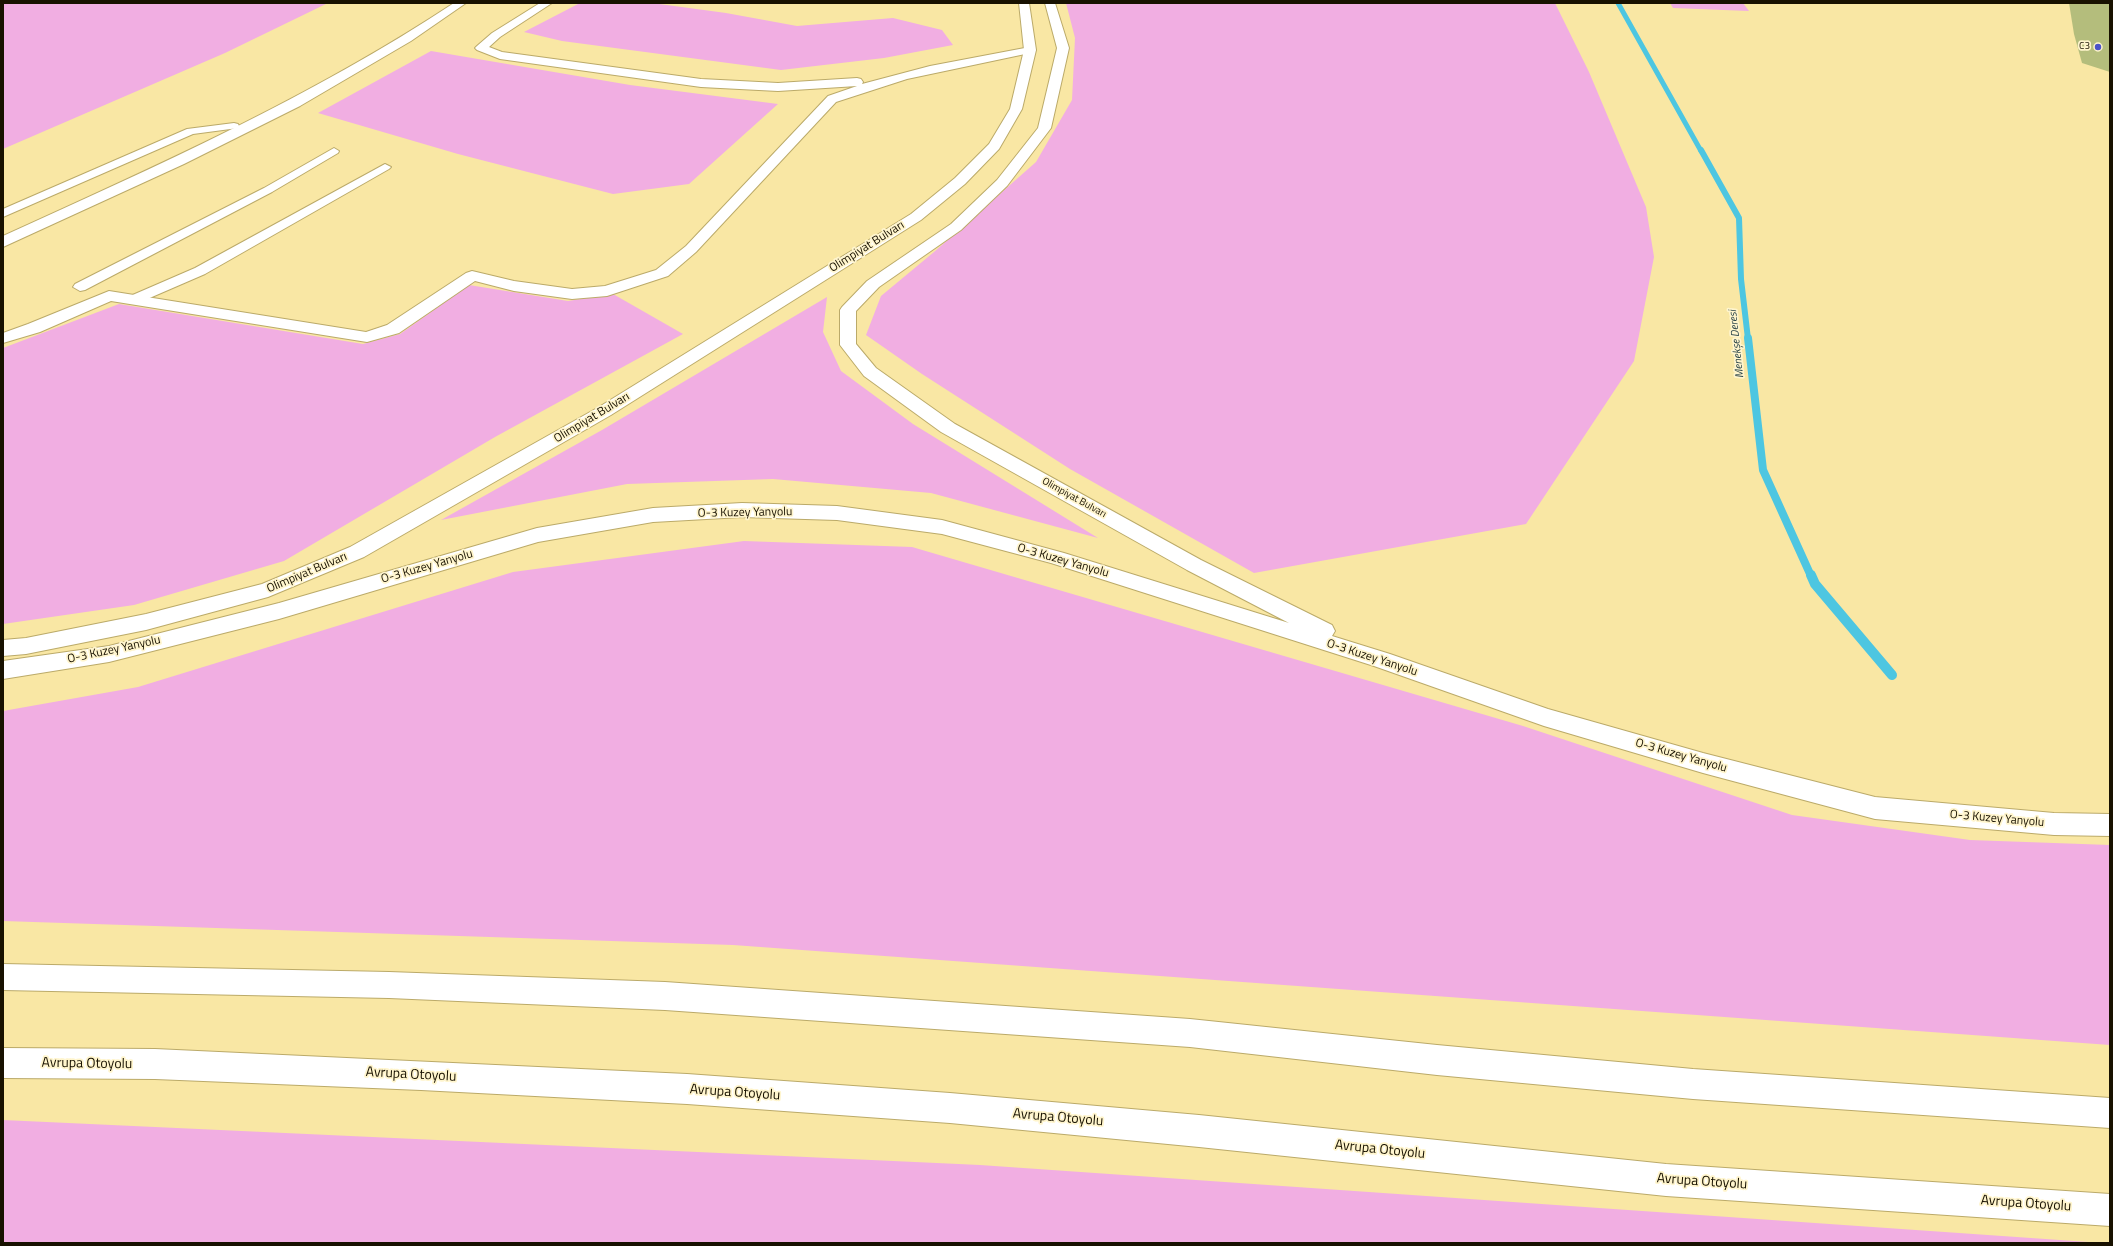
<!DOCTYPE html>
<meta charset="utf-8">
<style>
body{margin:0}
#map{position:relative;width:2113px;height:1246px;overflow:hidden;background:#f9e7a4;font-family:"Titillium Web",sans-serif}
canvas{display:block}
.frame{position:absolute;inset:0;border:4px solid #181100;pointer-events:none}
</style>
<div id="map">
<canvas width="2113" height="1246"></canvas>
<div class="frame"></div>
</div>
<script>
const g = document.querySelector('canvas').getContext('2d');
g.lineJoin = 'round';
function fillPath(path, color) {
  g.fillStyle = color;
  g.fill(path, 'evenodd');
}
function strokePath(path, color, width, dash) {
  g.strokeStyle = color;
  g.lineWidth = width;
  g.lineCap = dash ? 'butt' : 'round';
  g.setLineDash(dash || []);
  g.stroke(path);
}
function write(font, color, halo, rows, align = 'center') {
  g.font = font + ' "Titillium Web",sans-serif';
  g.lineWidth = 3.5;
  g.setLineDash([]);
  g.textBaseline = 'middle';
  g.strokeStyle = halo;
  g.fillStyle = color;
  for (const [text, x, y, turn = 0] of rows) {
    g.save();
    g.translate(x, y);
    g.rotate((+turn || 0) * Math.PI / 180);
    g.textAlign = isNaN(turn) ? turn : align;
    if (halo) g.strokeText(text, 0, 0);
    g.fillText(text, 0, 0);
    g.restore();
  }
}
fillPath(new Path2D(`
 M 3,3 L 328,3 L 225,53 L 3,149 Z
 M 580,3 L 652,3 L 726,13 L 797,26 L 893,18 L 942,30 L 953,45 L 884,58 L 781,70 L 562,41 L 524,32 Z
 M 1066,3 L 1555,3 L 1589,72 L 1646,207 L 1654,257 L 1634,361 L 1526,524 L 1254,573 L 1070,469 L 922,374 L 866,335 L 881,296 L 934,252 L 1036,162 L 1072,100 L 1075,38 Z
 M 1670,3 L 1743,3 L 1749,11 L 1673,8 Z
 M 431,51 L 630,85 L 778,104 L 689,184 L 613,194 L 458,154 L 318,113 Z
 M 469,285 L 568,301 L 613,294 L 683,334 L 495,437 L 284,561 L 134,605 L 3,624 L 3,348 L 119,304 L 363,344 L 400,334 Z
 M 827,297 L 823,332 L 841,371 L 913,424 L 1098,538 L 931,493 L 773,479 L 627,484 L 441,520 L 602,430 Z
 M 744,541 L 912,547 L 1523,726 L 1792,815 L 1970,840 L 2110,845 L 2110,1045 L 733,945 L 3,921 L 3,711 L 138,687 L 513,572 Z
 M 3,1120 L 980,1165 L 2103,1243 L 3,1243 Z`), '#f1aee2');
strokePath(new Path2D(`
 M 1618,3 L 1701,151`), '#4dc6e1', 5);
strokePath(new Path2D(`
 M 1701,150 L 1739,218 L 1741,279 L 1748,339`), '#4dc6e1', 6);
strokePath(new Path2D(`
 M 1748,338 L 1763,470 L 1811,576`), '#4dc6e1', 8);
strokePath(new Path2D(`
 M 1811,575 L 1815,584 L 1892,675`), '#4dc6e1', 10);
fillPath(new Path2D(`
 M 2069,3 L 2110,3 L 2110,72 L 2082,63 L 2074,34 Z`), '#b4bd7c');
const service = new Path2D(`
 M 234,123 L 238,124 L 239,126 L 238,128 L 193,134 L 3,217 L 3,209 L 187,129 Z
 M 334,148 L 339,151 L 338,153 L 272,192 L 85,290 L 80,291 L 73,287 L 75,284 L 264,188 Z
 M 385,164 L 391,167 L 389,169 L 205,274 L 138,303 L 133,304 L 126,300 L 128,297 L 195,268 Z`);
const minor = new Path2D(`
 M 540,3 L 552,3 L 500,37 L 489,47 L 502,52 L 701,79 L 778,83 L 857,78 L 861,79 L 863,82 L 862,84 L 930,66 L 1030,47 L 1036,50 L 1030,53 L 907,79 L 836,102 L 696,252 L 668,276 L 607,296 L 572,299 L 514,291 L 475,281 L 399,333 L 367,342 L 111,301 L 40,332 L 3,343 L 3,333 L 28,324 L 109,291 L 366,332 L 387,325 L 466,273 L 472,271 L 514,281 L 572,289 L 605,286 L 656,270 L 686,246 L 828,96 L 857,86 L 778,91 L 701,87 L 500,59 L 477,50 L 475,48 L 477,46 L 492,33 Z`);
const tertiary = new Path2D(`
 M 454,3 L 466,3 L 411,41 L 300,106 L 184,164 L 3,247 L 3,236 C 159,165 310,98 454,3 Z`);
const primary = new Path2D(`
 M 1019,3 L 1029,3 L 1036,50 L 1022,109 L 999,149 L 965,184 L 921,220 L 611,415 L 364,557 L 268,597 L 146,630 L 26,654 L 3,656 L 3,640 L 26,638 L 146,614 L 262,584 L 350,547 L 599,407 L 911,214 L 955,178 L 989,144 L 1010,109 L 1024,50 Z
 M 1045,3 L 1055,3 L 1069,48 L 1051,128 L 1007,186 L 961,230 L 879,287 L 856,311 L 856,344 L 876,368 L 955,424 L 1201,560 L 1332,625 L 1335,631 L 1332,636 L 1390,654 L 1548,709 L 1703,753 L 1875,797 L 2054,813 L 2110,814 L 2110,836 L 2054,835 L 1875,819 L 1703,773 L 1544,726 L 1374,666 L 1051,563 L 942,534 L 837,520 L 742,517 L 653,522 L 538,542 L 279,619 L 109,662 L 3,679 L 3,661 L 109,646 L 279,603 L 537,528 L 653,508 L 742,503 L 837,506 L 942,520 L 1064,553 L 1289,623 L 1187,570 L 941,432 L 864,376 L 840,345 L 840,310 L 842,307 L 867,281 L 951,224 L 997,180 L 1038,128 L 1057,48 Z`);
const motorway = new Path2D(`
 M 3,964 L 389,972 L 665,982 L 1190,1019 L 1437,1045 L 1693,1069 L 2110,1098 L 2110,1128 L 1693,1099 L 1437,1075 L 1190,1047 L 665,1010 L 389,998 L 3,990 Z
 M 3,1048 L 155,1049 L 687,1074 L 950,1093 L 1199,1115 L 1666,1164 L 2110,1194 L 2110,1226 L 1666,1196 L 1199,1147 L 950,1123 L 687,1104 L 421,1090 L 155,1079 L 3,1078 Z`);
strokePath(service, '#bbaa69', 2);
strokePath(minor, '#bbaa69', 2);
strokePath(tertiary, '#bbaa69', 2);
strokePath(primary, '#bbaa69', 2);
strokePath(motorway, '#bbaa69', 2);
fillPath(service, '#fff');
fillPath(minor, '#fff');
fillPath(tertiary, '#fff');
fillPath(primary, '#fff');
fillPath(motorway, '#fff');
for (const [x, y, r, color] of [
 [2098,47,4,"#4b52c8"]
]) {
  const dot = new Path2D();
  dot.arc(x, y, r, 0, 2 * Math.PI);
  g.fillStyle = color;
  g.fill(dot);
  strokePath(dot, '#fff5cd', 1.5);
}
write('10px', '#181100', '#fff5cd', [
 ["C3",2090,47]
], 'right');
write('10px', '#181100', '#fff5cd', [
 ["Olimpiyat Bulvarı",1074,498,29]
]);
write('italic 11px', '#213c42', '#fff5cd', [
 ["Menekşe Deresi",1737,344,-96]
]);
write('12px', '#181100', '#fff5cd', [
 ["Olimpiyat Bulvarı",867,247,-32],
 ["Olimpiyat Bulvarı",592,418,-31],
 ["O-3 Kuzey Yanyolu",745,513,-1],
 ["O-3 Kuzey Yanyolu",1063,561,16],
 ["O-3 Kuzey Yanyolu",427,567,-16],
 ["Olimpiyat Bulvarı",307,573,-23],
 ["O-3 Kuzey Yanyolu",114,650,-12],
 ["O-3 Kuzey Yanyolu",1372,658,18],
 ["O-3 Kuzey Yanyolu",1681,756,16],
 ["O-3 Kuzey Yanyolu",1997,819,5]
]);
write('14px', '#181100', '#fff5cd', [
 ["Avrupa Otoyolu",87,1064,1],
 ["Avrupa Otoyolu",411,1075,3],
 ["Avrupa Otoyolu",735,1093,4],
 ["Avrupa Otoyolu",1058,1118,5],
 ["Avrupa Otoyolu",1380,1150,6],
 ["Avrupa Otoyolu",1702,1182,4],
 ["Avrupa Otoyolu",2026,1204,4]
]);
</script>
